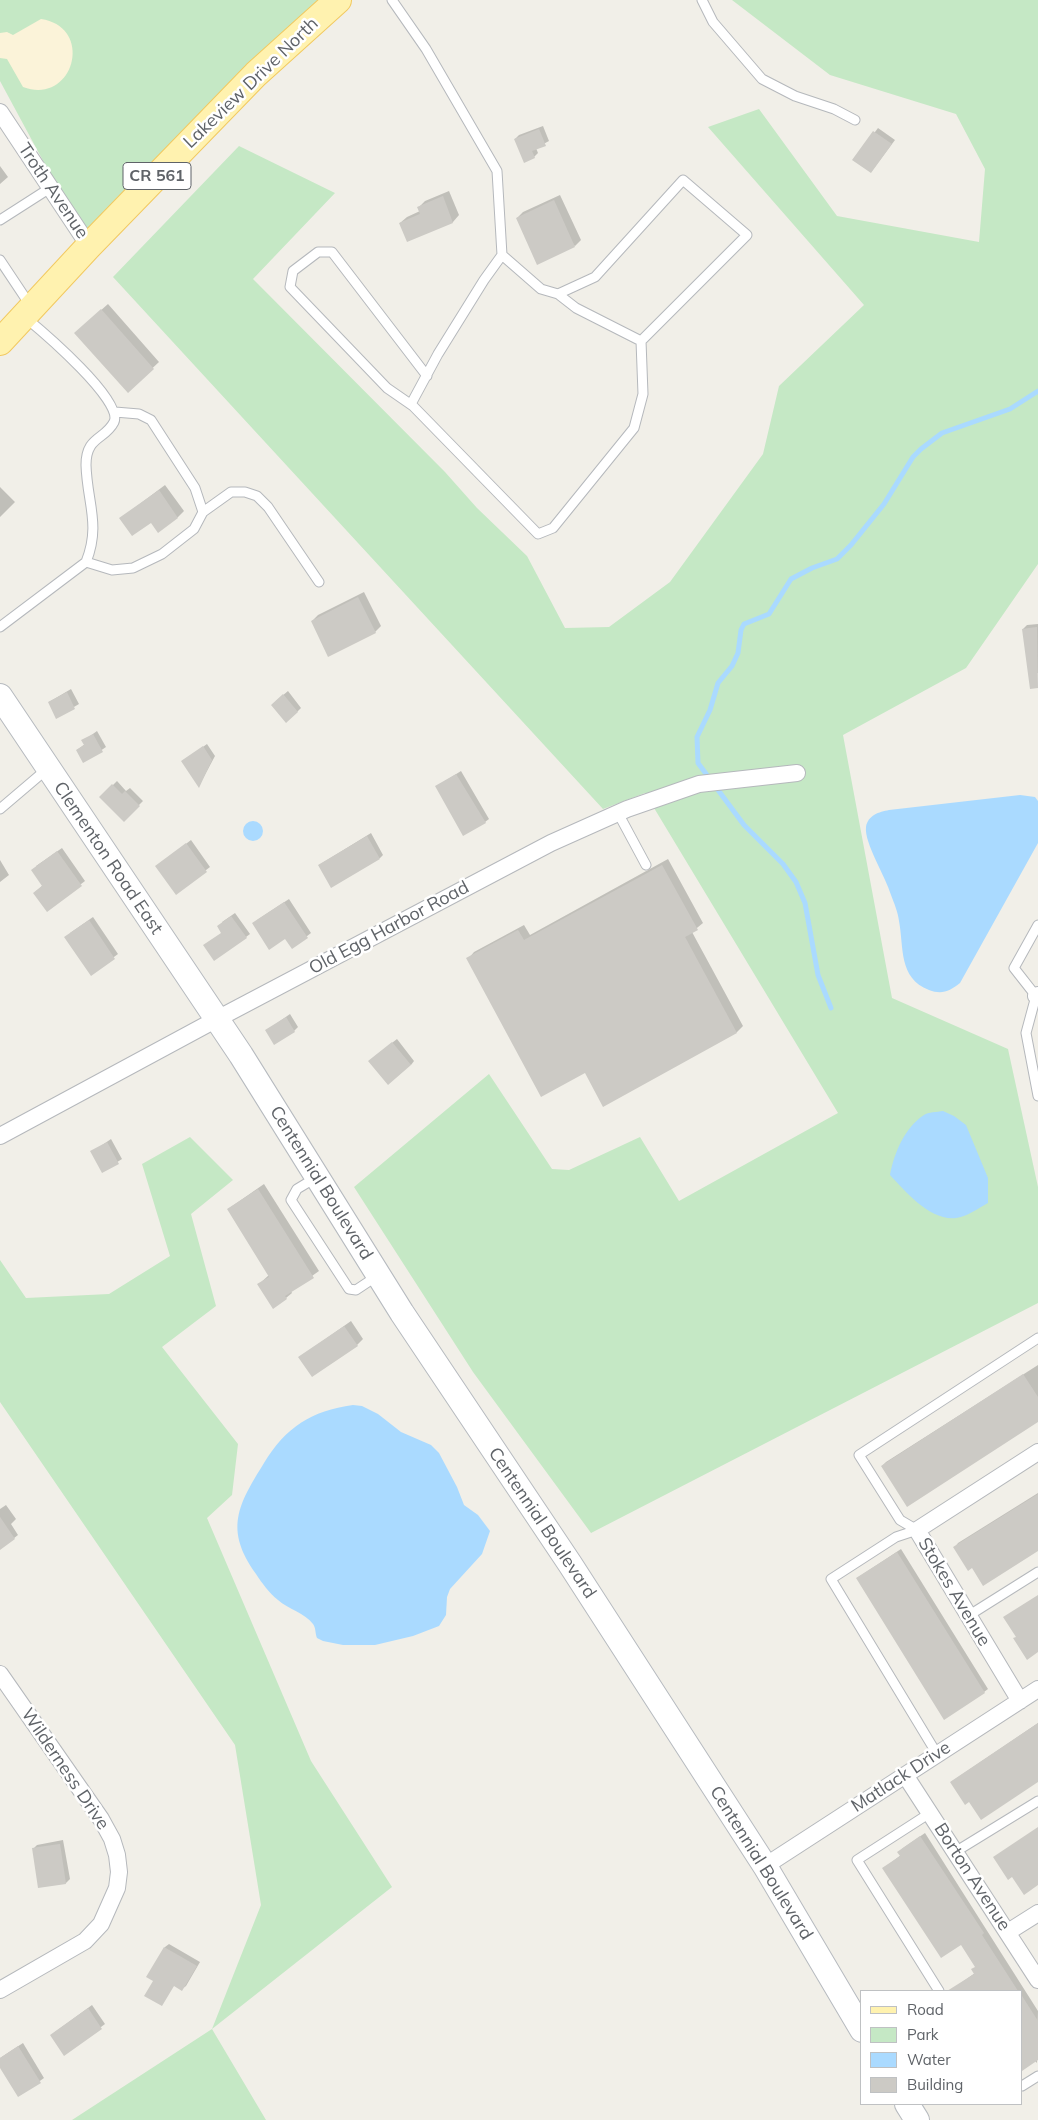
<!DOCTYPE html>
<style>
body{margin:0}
#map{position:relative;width:1038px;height:2120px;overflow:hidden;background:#f1efe8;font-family:Mulish,sans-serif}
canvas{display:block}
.legend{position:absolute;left:860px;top:1990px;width:162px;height:115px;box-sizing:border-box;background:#fff;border:1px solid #bfc1c3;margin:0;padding:6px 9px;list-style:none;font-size:15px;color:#5f6368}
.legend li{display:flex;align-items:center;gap:10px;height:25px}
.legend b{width:25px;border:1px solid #bfc1c3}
</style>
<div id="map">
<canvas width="1038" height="2120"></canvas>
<ul class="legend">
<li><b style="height:6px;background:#fff2af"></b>Road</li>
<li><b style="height:14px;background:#c5e8c5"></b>Park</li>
<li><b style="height:14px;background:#aadaff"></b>Water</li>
<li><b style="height:14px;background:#cccac5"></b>Building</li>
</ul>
</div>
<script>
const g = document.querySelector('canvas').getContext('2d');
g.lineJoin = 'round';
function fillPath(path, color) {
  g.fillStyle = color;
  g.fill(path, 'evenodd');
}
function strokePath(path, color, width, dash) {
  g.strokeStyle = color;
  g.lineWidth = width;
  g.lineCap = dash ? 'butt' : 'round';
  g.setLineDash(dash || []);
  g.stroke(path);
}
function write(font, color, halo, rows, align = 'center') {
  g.font = font + ' Mulish,sans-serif';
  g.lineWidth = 5;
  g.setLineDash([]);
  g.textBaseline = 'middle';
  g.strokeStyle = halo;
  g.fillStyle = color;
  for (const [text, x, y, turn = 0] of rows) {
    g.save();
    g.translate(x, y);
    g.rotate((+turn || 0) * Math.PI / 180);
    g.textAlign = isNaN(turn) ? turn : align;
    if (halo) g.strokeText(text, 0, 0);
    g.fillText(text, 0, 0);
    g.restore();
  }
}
fillPath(new Path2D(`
 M 0,0 L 341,0 L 89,246 L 0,81 Z
 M 732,0 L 1038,0 L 1038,564 L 966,668 L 843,735 L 892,998 L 1008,1049 L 1038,1187 L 1038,1303 L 591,1533 L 473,1372 L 354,1187 L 489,1074 L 552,1169 L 569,1170 L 640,1137 L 679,1201 L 838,1113 L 645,793 L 603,809 L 113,277 L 239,146 L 335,193 L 253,279 L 445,472 L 477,508 L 527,556 L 565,628 L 609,627 L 670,582 L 763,454 L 779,386 L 864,305 L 708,127 L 759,109 L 837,216 L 979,242 L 985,169 L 956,114 L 830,75 Z
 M 190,1137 L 233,1180 L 191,1214 L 216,1306 L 162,1347 L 238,1444 L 232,1495 L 207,1518 L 311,1761 L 392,1887 L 212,2029 L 266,2120 L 72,2120 L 212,2029 L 261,1905 L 235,1745 L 0,1402 L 0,1260 L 26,1298 L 109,1294 L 170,1256 L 142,1164 Z`), '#c5e8c5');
fillPath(new Path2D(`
 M 41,19 C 95,27 74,106 23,87 L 7,59 L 0,58 L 0,33 L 7,32 L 13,35 Z`), '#fbf3d9');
fillPath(new Path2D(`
 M 1020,795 L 1035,797 L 1038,801 L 1038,843 L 960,983 C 950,991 942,995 929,990 C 898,978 904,947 899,921 C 898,912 894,903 891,895 C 886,877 864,843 866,827 C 868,815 879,812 889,810 Z
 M243 831a10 10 0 1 1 20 0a10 10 0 1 1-20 0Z
 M 943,1111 L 954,1116 L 966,1125 L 988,1178 L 988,1203 C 979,1208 966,1217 956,1218 C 930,1221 906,1192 890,1175 C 894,1154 904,1128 924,1115 C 928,1112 937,1112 943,1111 Z
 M 353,1405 L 362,1406 L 378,1414 L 401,1432 L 431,1445 L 439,1453 L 457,1487 L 464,1505 L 478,1515 L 490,1531 L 482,1554 L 450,1589 L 447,1597 L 446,1615 L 439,1626 L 413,1636 L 375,1645 L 343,1645 L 323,1641 L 317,1638 C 315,1633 316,1628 313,1624 C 305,1613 288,1609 278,1600 C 269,1593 262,1583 256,1574 C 224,1529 238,1505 264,1463 C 286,1427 311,1411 353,1405 Z`), '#aadaff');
fillPath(new Path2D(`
 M 543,126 L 549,141 L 536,148 L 538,153 L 534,157 L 515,139 L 519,135 Z
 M 878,128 L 895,140 L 871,172 L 854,160 Z
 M 0,166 L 8,177 L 0,184 Z
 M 449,191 L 459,215 L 453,222 L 408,240 L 400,223 L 407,217 L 420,211 L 418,208 L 425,201 Z
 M 560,195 L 581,240 L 575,246 L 517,218 L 523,212 Z
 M 108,304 L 159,362 L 128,391 L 82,327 Z
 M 165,485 L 184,511 L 178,517 L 158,531 L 151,521 L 121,518 Z
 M 0,487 L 15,502 L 0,517 Z
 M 364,592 L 381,626 L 375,632 L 312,621 L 318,615 Z
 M 1038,624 L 1038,673 L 1029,674 L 1023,629 L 1027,625 Z
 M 71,689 L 79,704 L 57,717 L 49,702 Z
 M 288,691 L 301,708 L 297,712 L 276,701 Z
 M 97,731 L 106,747 L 84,762 L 77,750 L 85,744 L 83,741 Z
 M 207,744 L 215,756 L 199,786 L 183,761 Z
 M 461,771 L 489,819 L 485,822 L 437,786 Z
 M 117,781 L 126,791 L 130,788 L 143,801 L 124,820 L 101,797 Z
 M 371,833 L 383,855 L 380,858 L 319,865 Z
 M 191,840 L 210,867 L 176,893 L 161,863 Z
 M 62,848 L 85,881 L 47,910 L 34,893 L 43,885 L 36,866 Z
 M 668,859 L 703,923 L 692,932 L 743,1026 L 737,1032 L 604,1105 L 585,1071 L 468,959 L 474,952 L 524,925 L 530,935 Z
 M 0,860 L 9,875 L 0,882 Z
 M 289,899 L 311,933 L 293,947 L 286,937 L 257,920 Z
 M 235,913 L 250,934 L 246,937 L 223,932 L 222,922 Z
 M 93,917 L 118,954 L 91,974 L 70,933 Z
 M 290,1014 L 298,1027 L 294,1031 L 267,1030 Z
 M 397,1039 L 414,1061 L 411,1065 L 374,1057 Z
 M 111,1139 L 122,1159 L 103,1171 L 92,1152 Z
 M 264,1184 L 319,1271 L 291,1291 L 292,1293 L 286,1298 L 259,1284 L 269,1275 L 228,1209 Z
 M 351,1321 L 363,1339 L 357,1345 L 300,1357 Z
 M 1038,1365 L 1038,1420 L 882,1466 L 886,1462 Z
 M 1038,1493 L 1038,1550 L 955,1547 L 958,1543 Z
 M 6,1505 L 16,1519 L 11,1524 L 18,1535 L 0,1549 L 0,1509 Z
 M 901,1549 L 988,1689 L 984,1692 L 857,1578 Z
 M 1038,1723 L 1038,1780 L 970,1800 L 951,1782 Z
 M 925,1833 L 1038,2011 L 1037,2063 L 1035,2061 L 1022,2070 L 1022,1991 L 962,1991 L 958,1985 L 975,1973 L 976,1966 L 961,1943 L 884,1868 L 901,1855 L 899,1852 L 903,1848 Z
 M 63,1840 L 70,1879 L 66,1883 L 39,1887 L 33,1849 L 37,1845 Z
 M 169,1944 L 200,1962 L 186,1986 L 182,1989 L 174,1985 L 161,2005 L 154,1981 L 165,1947 Z
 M 92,2005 L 105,2024 L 65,2054 L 55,2032 Z
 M 23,2043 L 44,2078 L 19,2096 L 0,2066 L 0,2058 Z`), '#0003');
strokePath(new Path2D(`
 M 831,1008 L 818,975 L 805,903 L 796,882 L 783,864 L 744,825 L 698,763 L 697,737 L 710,710 L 718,683 L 732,666 L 738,653 L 741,630 L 744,624 L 769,614 L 791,579 L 812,568 L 837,559 L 851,545 L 884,504 L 913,457 L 921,449 L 942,433 L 1010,409 L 1038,391`), '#aadaff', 5);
fillPath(new Path2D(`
 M 539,129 L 546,146 L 532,151 L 535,158 L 524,163 L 514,139 Z
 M 873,131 L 892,144 L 871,173 L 852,160 Z
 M 443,196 L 453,223 L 407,242 L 399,223 L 420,214 L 417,207 Z
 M 554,200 L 575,247 L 537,265 L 516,218 Z
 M 101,309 L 154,369 L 128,393 L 74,333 Z
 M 159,490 L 178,518 L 158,533 L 151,523 L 132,536 L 119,518 Z
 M 358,597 L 376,633 L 328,657 L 311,621 Z
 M 1037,627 L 1038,688 L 1030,689 L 1022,629 Z
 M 67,692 L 75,709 L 56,719 L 48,702 Z
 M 283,694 L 298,712 L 286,723 L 271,705 Z
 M 93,734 L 103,752 L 83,763 L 76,750 L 84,745 L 81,740 Z
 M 203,746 L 212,760 L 199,788 L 181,761 Z
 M 456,774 L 486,823 L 463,836 L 435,786 Z
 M 112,784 L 122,794 L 125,791 L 140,806 L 124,822 L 99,797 Z
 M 367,836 L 380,859 L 331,888 L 318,865 Z
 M 186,843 L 207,872 L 176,895 L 155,866 Z
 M 57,851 L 82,886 L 47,912 L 33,893 L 42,886 L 31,870 Z
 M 662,865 L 698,930 L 685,937 L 737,1033 L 603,1107 L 585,1073 L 541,1097 L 466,958 L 518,930 L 524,940 Z
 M 284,902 L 308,938 L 292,949 L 285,939 L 269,950 L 252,923 Z
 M 231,916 L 247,938 L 214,961 L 203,945 L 221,933 L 217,926 Z
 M 89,920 L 115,959 L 91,976 L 64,937 Z
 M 286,1017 L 295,1032 L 274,1045 L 265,1030 Z
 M 392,1042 L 411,1065 L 388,1085 L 368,1061 Z
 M 107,1142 L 119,1164 L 102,1173 L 90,1151 Z
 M 258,1189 L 314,1278 L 285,1296 L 287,1299 L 273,1309 L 257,1284 L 269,1277 L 227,1209 Z
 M 344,1326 L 358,1346 L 312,1377 L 298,1357 Z
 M 1023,1374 L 1038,1397 L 1038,1422 L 907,1507 L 881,1466 Z
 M 1038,1494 L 1038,1551 L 983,1586 L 972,1568 L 968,1571 L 953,1547 Z
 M 0,1517 L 15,1539 L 0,1550 Z
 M 897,1552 L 985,1693 L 944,1720 L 856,1578 Z
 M 1038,1595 L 1038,1652 L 1027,1660 L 1013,1638 L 1016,1637 L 1003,1617 Z
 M 1038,1723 L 1038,1782 L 981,1820 L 969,1802 L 965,1805 L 950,1782 Z
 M 1038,1827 L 1038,1885 L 1024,1895 L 1012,1877 L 1008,1880 L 993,1857 Z
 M 920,1836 L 984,1933 L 982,1935 L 1018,1991 L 947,1991 L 974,1974 L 971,1969 L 975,1967 L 961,1945 L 941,1958 L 882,1868 L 900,1856 L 897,1852 Z
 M 60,1844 L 66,1884 L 38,1888 L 32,1848 Z
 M 164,1947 L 197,1966 L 182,1991 L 174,1986 L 162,2006 L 144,1996 L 153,1981 L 146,1977 Z
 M 1022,1996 L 1038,2021 L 1038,2060 L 1022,2071 Z
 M 88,2008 L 102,2029 L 64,2056 L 50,2035 Z
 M 18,2046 L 41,2083 L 18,2097 L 0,2068 L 0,2058 Z`), '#cccac5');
const lane = new Path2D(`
 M 392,0 L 426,49 L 497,171 L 502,255 L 484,280 L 438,354 L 411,404
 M 702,0 L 713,22 L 762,79 L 795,96 L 834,109 L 855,120
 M 0,220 L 50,188
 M 502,255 L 541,289 L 558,294 L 576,308 L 641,341
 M 0,260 L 30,305
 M 427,376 L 332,252 L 318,252 L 293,271 L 290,287 L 387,388 L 413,406 L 538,534 L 553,528 L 634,428 L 643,394 L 641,341 L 747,235 L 683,180 L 595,277 L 558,294
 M 203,512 L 231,492 L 245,492 L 257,496 L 268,507 L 319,582
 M 86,562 L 112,570 L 133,568 L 162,554 L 194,529 L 203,512 L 195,488 L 151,420 L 139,414 L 115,412
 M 0,627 L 86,562 C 101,525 87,502 86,465 C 86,436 105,440 114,422 C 124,401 43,332 26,318
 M 0,809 L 47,769
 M 618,813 L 646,865
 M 1038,925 L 1014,968 L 1036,996 L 1026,1033 L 1038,1096
 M 317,1177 L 297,1189 L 291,1200 L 349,1289 L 356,1290 L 377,1276
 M 917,1530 L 900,1520 L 859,1455 L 1038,1338
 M 917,1530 L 896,1537 L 831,1579 L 937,1754
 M 968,1616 L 1038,1572
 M 930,1813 L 857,1860 L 939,1991
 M 955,1852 L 1038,1801
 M 1022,2086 L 1038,2076`);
const street = new Path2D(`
 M 0,112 L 89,246
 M 1036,996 L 1038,995
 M 0,1136 L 217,1019 L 551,843 L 627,809 L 699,784 L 797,773
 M 0,1674 L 101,1819 L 112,1839 L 117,1855 L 119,1872 L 117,1888 L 101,1924 L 85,1941 L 0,1990
 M 1020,1701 L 917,1530 L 1038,1452
 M 905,1775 L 1038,1980
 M 765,1866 L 1038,1689
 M 1008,1932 L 1038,1913`);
const secondary = new Path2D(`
 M 0,696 L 241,1055 L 402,1313 L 570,1564 L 765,1866 L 862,2030
 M 907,2104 L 917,2120`);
const primary = new Path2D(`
 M 0,342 L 89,246 L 256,74 L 338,0`);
strokePath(lane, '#b5b8bc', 11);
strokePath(street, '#b5b8bc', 18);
strokePath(secondary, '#b6babf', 26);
strokePath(primary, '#f2c960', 28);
strokePath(lane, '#fff', 9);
strokePath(street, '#fff', 16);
strokePath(secondary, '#fff', 24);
strokePath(primary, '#fff2af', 26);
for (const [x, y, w] of [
 [157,176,68]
]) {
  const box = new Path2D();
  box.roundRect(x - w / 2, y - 13.5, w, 27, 4);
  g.fillStyle = '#fff';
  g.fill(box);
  strokePath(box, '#5f6368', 1);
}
write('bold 16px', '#5f6368', null, [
 ["CR 561",157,176]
]);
write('18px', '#5f6368', '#fff', [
 ["Lakeview Drive North",251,83,-44],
 ["Troth Avenue",53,191,56],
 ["Clementon Road East",108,858,56],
 ["Old Egg Harbor Road",389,928,-28],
 ["Centennial Boulevard",321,1183,58],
 ["Centennial Boulevard",542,1523,56],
 ["Stokes Avenue",954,1592,59],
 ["Wilderness Drive",65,1769,56],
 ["Matlack Drive",901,1777,-33],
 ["Centennial Boulevard",761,1863,58],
 ["Borton Avenue",972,1877,57]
]);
</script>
